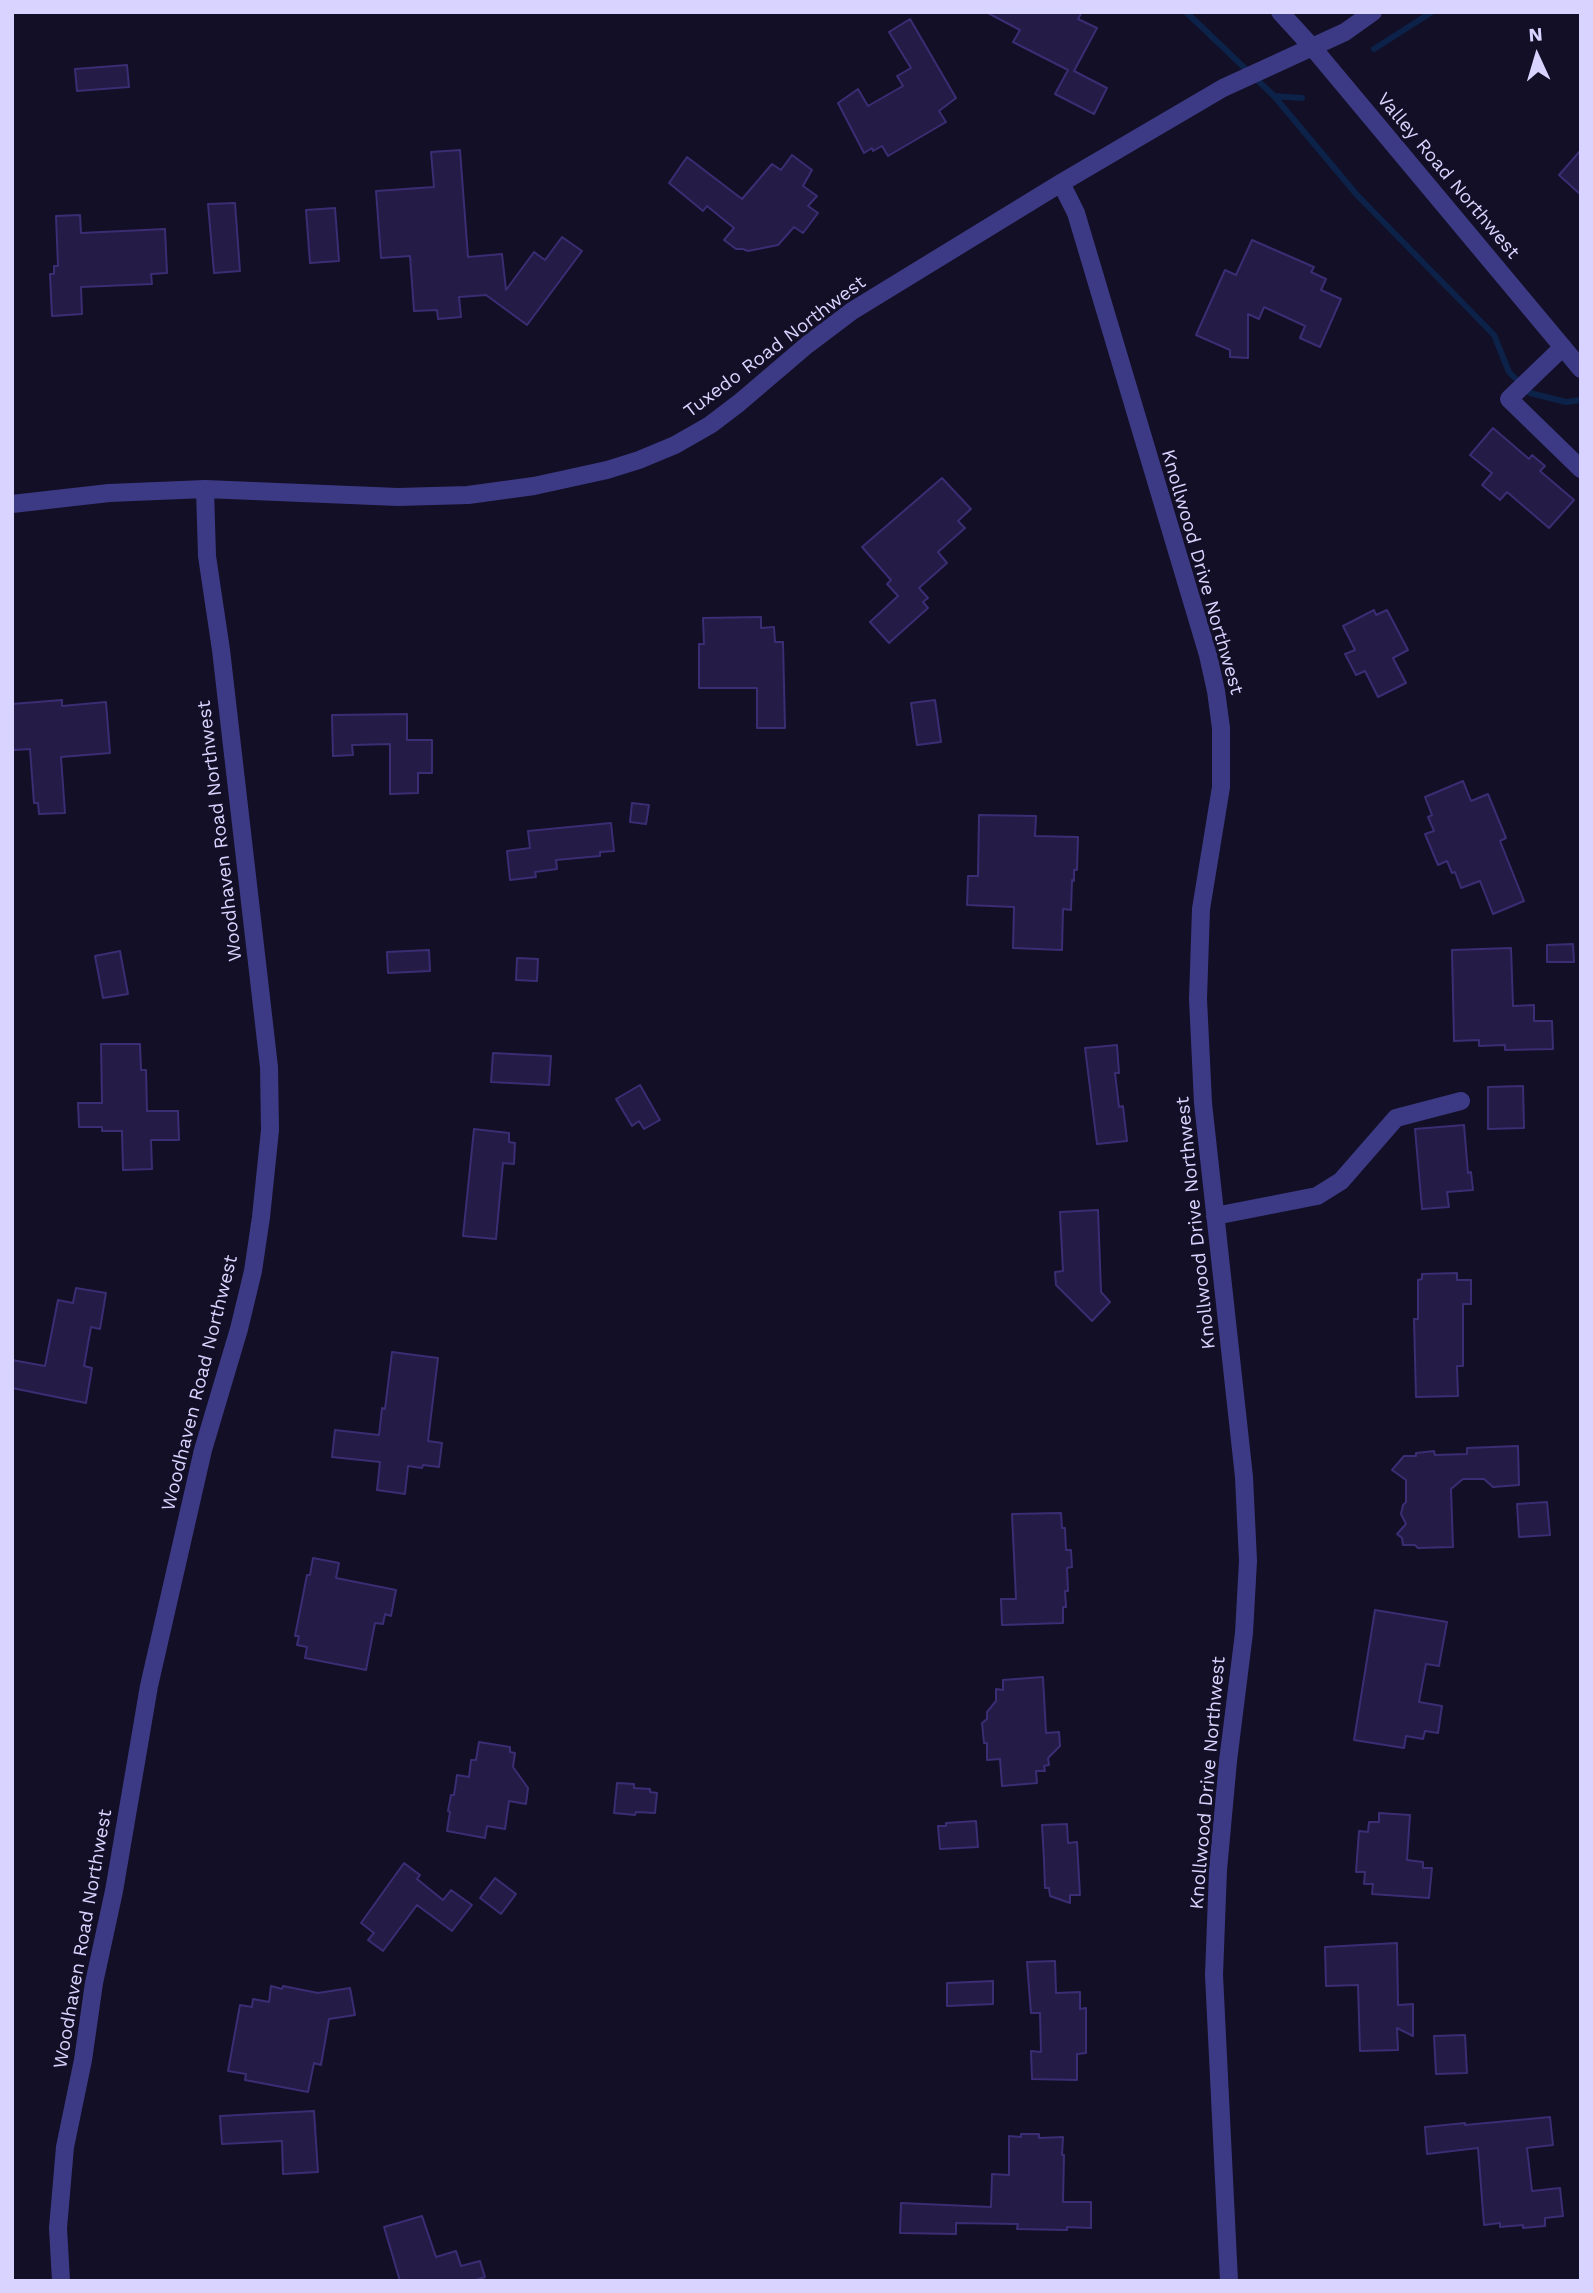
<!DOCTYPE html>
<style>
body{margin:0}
#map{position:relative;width:1593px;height:2293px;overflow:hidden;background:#130f26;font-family:"Work Sans",sans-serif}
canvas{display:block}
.frame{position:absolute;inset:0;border:14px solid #d9d4ff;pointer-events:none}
.north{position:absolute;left:1502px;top:21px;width:70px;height:70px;-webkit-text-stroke:5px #130f26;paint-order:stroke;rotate:356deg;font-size:19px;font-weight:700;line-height:28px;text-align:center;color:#d9d4ff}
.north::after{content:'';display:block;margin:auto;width:24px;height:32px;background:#d9d4ff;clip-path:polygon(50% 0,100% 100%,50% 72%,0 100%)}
</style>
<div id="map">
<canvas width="1593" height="2293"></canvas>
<div class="frame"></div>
<div class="north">N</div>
</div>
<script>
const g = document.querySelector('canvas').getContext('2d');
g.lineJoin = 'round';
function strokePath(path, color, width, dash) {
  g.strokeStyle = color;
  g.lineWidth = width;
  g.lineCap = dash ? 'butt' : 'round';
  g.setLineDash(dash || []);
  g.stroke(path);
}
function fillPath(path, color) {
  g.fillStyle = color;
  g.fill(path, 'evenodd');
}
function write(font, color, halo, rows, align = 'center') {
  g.font = font + ' "Work Sans",sans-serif';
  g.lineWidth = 6;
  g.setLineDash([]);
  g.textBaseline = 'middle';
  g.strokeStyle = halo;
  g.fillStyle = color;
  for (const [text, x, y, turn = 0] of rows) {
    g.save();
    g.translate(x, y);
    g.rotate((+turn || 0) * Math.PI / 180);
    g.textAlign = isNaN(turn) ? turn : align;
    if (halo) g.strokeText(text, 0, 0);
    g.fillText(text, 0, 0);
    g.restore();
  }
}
strokePath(new Path2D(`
 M 1186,12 L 1274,96 L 1357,195 L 1494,335 L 1509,372 L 1530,393 L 1566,402 L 1581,400
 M 1374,49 L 1432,12
 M 1274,96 L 1302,98`), '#0c2248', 6);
const building = new Path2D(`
 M 986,12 L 1082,12 L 1078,19 L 1097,28 L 1074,71 L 1107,88 L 1094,114 L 1055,94 L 1068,70 L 1013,42 L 1020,30 Z
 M 910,19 L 956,98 L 939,111 L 946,122 L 888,156 L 882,146 L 873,151 L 872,148 L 864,153 L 838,103 L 858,89 L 868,106 L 903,86 L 897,76 L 911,68 L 889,32 Z
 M 127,65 L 129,87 L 77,91 L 75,69 Z
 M 460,150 L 468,257 L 502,254 L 506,290 L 534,252 L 545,260 L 562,237 L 582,251 L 527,325 L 486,295 L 459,297 L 461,317 L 438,319 L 437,310 L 414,311 L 410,256 L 381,258 L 376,191 L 434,187 L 431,152 Z
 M 1581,150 L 1581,195 L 1559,175 Z
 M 792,155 L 812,170 L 803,186 L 817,196 L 808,206 L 818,213 L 803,233 L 794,227 L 778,245 L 748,251 L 743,249 L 736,249 L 724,240 L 734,228 L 707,206 L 703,211 L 669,183 L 687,157 L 742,199 L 772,164 L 781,170 Z
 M 235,203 L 240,271 L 214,273 L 208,204 Z
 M 335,208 L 339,261 L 310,263 L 306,210 Z
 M 80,215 L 81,233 L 165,229 L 167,273 L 151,274 L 152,284 L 81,287 L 82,314 L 52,316 L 50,274 L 54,274 L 54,266 L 58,266 L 56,216 Z
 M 1252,240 L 1314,267 L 1311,272 L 1326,279 L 1321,290 L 1341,299 L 1320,347 L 1300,338 L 1305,326 L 1264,307 L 1259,319 L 1248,314 L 1248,358 L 1230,357 L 1230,350 L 1196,335 L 1225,270 L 1236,275 Z
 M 1493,428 L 1529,459 L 1532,455 L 1545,466 L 1540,471 L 1574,500 L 1549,528 L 1507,492 L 1500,500 L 1482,485 L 1492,473 L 1470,455 Z
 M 942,478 L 971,509 L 958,521 L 965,528 L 938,552 L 947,563 L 919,588 L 928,598 L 923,602 L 928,608 L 889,643 L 870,622 L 898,596 L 887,584 L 891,580 L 862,547 Z
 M 1374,610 L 1376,615 L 1387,610 L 1408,650 L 1393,658 L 1406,683 L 1378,697 L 1365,671 L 1356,675 L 1345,654 L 1355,650 L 1343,626 Z
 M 761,617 L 761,628 L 774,627 L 775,642 L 783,642 L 785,728 L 757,728 L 757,688 L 699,688 L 699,644 L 704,644 L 703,618 Z
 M 62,700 L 62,706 L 106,702 L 110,753 L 61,757 L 65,813 L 39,814 L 38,803 L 34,803 L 30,749 L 14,750 L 12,744 L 12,704 Z
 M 935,700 L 941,742 L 917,745 L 911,703 Z
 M 407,714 L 407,740 L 432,740 L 432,773 L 418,773 L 418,793 L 390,794 L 390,744 L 352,745 L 353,755 L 333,756 L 332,715 Z
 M 1463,781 L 1471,801 L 1488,794 L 1506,838 L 1500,841 L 1524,901 L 1493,914 L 1480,881 L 1461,888 L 1455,872 L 1452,873 L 1447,861 L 1438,865 L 1425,834 L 1434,831 L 1428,817 L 1432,815 L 1425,797 Z
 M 632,803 L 649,805 L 646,824 L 630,822 Z
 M 979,815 L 1036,816 L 1035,836 L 1078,837 L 1077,870 L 1074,870 L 1074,881 L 1072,880 L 1071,910 L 1063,909 L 1062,950 L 1013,948 L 1014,907 L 967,905 L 968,876 L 978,876 Z
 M 611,823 L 614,851 L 600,852 L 600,856 L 556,860 L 557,869 L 535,872 L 536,877 L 510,880 L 507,851 L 530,848 L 528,831 Z
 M 1573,944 L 1574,962 L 1547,962 L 1547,945 Z
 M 1511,948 L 1513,1006 L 1534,1005 L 1534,1021 L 1552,1021 L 1553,1049 L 1505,1050 L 1505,1045 L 1479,1046 L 1479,1040 L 1454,1041 L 1452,950 Z
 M 429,950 L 430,971 L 388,973 L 387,952 Z
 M 120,951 L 128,994 L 103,998 L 95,956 Z
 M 517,958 L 538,959 L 537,981 L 516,980 Z
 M 101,1044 L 140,1044 L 141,1070 L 146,1070 L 147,1111 L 178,1111 L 179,1140 L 151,1140 L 152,1169 L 123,1170 L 122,1131 L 102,1131 L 102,1127 L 79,1127 L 78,1103 L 102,1103 Z
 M 1117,1045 L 1119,1073 L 1115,1073 L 1119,1107 L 1123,1106 L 1127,1141 L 1097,1144 L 1085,1048 Z
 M 493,1053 L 551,1056 L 549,1085 L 491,1082 Z
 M 640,1085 L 660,1120 L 644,1129 L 639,1121 L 632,1126 L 616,1099 Z
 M 1523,1086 L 1524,1128 L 1488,1129 L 1488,1087 Z
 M 1464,1125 L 1468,1173 L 1471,1172 L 1473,1190 L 1447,1192 L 1449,1207 L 1422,1209 L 1415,1129 Z
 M 474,1129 L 509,1133 L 509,1142 L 515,1143 L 514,1164 L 503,1163 L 496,1239 L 463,1236 Z
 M 1098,1210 L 1101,1292 L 1110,1302 L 1092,1321 L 1056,1285 L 1055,1272 L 1063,1271 L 1060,1212 Z
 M 1457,1273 L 1457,1280 L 1471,1280 L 1471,1304 L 1463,1304 L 1463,1366 L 1457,1366 L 1458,1396 L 1416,1397 L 1414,1319 L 1418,1319 L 1418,1280 L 1422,1279 L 1422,1274 Z
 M 76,1288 L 106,1293 L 100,1329 L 91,1327 L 84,1366 L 92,1368 L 86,1403 L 12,1388 L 12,1360 L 45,1366 L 58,1300 L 73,1303 Z
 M 392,1352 L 438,1358 L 428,1441 L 442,1443 L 439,1467 L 423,1465 L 422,1468 L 408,1466 L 405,1494 L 377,1490 L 380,1462 L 332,1457 L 335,1430 L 379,1435 L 382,1408 L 385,1409 Z
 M 1518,1446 L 1519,1485 L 1493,1487 L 1484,1479 L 1463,1479 L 1451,1489 L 1453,1547 L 1418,1548 L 1415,1545 L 1403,1545 L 1402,1538 L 1397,1534 L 1406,1524 L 1401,1514 L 1403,1505 L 1406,1502 L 1406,1480 L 1392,1470 L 1404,1456 L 1416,1456 L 1416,1453 L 1434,1451 L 1435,1455 L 1467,1454 L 1467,1448 Z
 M 1547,1502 L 1550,1535 L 1519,1537 L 1517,1504 Z
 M 1061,1513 L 1062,1528 L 1065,1528 L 1066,1550 L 1071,1550 L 1072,1567 L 1067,1568 L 1068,1591 L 1065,1591 L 1066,1607 L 1063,1607 L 1063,1623 L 1002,1625 L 1001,1599 L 1016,1599 L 1012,1514 Z
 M 313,1558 L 339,1563 L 336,1578 L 396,1590 L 391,1616 L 385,1614 L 383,1624 L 375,1623 L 366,1670 L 305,1658 L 307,1647 L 297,1645 L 299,1636 L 295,1636 L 307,1575 L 310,1575 Z
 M 1375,1610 L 1447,1622 L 1439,1666 L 1426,1664 L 1419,1702 L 1442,1706 L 1438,1733 L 1425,1731 L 1423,1739 L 1406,1736 L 1404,1748 L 1354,1740 Z
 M 1043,1677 L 1046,1733 L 1059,1732 L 1060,1746 L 1048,1758 L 1049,1765 L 1044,1766 L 1045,1771 L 1036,1771 L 1037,1783 L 1002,1786 L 1000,1759 L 987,1760 L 987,1743 L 984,1743 L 982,1723 L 987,1719 L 987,1712 L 996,1701 L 996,1689 L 1003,1690 L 1003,1680 Z
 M 479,1742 L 510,1747 L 510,1752 L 515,1753 L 513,1767 L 528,1788 L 526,1804 L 509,1801 L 505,1829 L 487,1826 L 485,1838 L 447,1831 L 450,1812 L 448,1811 L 451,1795 L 454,1795 L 457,1775 L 469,1777 L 471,1760 L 476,1760 Z
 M 617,1783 L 634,1784 L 634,1788 L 650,1789 L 650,1792 L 657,1793 L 655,1813 L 636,1812 L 635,1815 L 614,1813 Z
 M 1379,1813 L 1410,1815 L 1407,1860 L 1423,1862 L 1423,1868 L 1432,1868 L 1429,1898 L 1372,1894 L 1373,1884 L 1364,1884 L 1365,1872 L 1356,1872 L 1359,1831 L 1368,1832 L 1369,1822 L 1379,1822 Z
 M 976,1821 L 978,1847 L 940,1849 L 938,1826 L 946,1826 L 946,1823 Z
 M 1067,1824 L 1068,1843 L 1077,1842 L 1080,1895 L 1070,1895 L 1070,1903 L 1050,1896 L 1049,1888 L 1045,1888 L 1044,1860 L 1042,1825 Z
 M 404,1863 L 420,1875 L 417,1879 L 443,1900 L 451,1890 L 472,1905 L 452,1931 L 417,1905 L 383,1951 L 368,1940 L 374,1933 L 361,1923 Z
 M 495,1878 L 516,1894 L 501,1914 L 480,1898 Z
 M 1397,1943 L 1398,2005 L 1413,2004 L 1413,2036 L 1397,2028 L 1398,2050 L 1360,2051 L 1358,1985 L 1326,1986 L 1325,1947 Z
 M 1055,1961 L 1056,1993 L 1080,1992 L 1080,2009 L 1086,2008 L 1086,2053 L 1077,2054 L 1077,2080 L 1032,2079 L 1031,2051 L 1041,2052 L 1040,2013 L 1031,2013 L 1027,1962 Z
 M 993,1981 L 993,2004 L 947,2006 L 947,1983 Z
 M 271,1986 L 282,1989 L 283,1986 L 318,1993 L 350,1988 L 355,2015 L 329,2019 L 321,2065 L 314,2063 L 308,2092 L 245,2080 L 246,2074 L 228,2071 L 240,2005 L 252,2007 L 253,1999 L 269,2002 Z
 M 1465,2035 L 1467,2073 L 1436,2074 L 1434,2036 Z
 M 314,2111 L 318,2172 L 283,2174 L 282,2141 L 222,2144 L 220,2116 Z
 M 1550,2117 L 1553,2145 L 1527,2148 L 1532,2191 L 1560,2188 L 1563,2216 L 1545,2218 L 1545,2226 L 1523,2228 L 1523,2225 L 1500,2227 L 1500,2223 L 1484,2225 L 1478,2148 L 1427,2154 L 1425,2127 L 1465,2123 L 1465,2125 Z
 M 1021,2134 L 1039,2134 L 1039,2138 L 1063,2137 L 1062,2155 L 1064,2155 L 1063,2202 L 1091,2202 L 1091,2228 L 1067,2227 L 1067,2230 L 1017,2229 L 1018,2224 L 956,2223 L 956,2234 L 900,2233 L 901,2203 L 991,2207 L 992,2174 L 1009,2175 L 1009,2136 L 1021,2137 Z
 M 422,2216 L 436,2257 L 456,2251 L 461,2266 L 480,2261 L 485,2277 L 473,2281 L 400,2281 L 384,2227 Z`);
fillPath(building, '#241b47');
strokePath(building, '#3b2d73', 2);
strokePath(new Path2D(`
 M 1280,12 L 1313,48 L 1581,369
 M 1061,183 L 1076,213 L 1208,655 L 1216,691 L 1221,728 L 1221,787 L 1201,909 L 1198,999 L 1203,1103 L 1244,1477 L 1248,1561 L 1244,1633 L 1228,1761 L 1218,1870 L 1214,1975 L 1229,2281
 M 1563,347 L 1509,399 L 1581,469
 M 12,504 L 109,493 L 205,489 L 398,497 L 468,495 L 534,486 L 607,470 L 639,460 L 675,445 L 710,425 L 739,403 L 807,345 L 852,311 L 1061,183 L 1223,88 L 1345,32 L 1373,12
 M 1215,1216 L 1317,1196 L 1341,1181 L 1396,1118 L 1461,1101
 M 61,2281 L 58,2228 L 65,2147 L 83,2060 L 94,1983 L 114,1891 L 149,1686 L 203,1450 L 239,1329 L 253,1271 L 261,1217 L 270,1130 L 269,1067 L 221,650 L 207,556 L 205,489`), '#3d3a85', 18);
write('19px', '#d9d4ff', '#130f26', [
 ["Valley Road Northwest",1448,176,50],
 ["Tuxedo Road Northwest",775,347,-37],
 ["Knollwood Drive Northwest",1202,572,74],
 ["Woodhaven Road Northwest",220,831,-97],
 ["Knollwood Drive Northwest",1196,1223,-96],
 ["Woodhaven Road Northwest",200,1383,-76],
 ["Knollwood Drive Northwest",1208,1783,-85],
 ["Woodhaven Road Northwest",83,1939,-80]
]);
</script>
